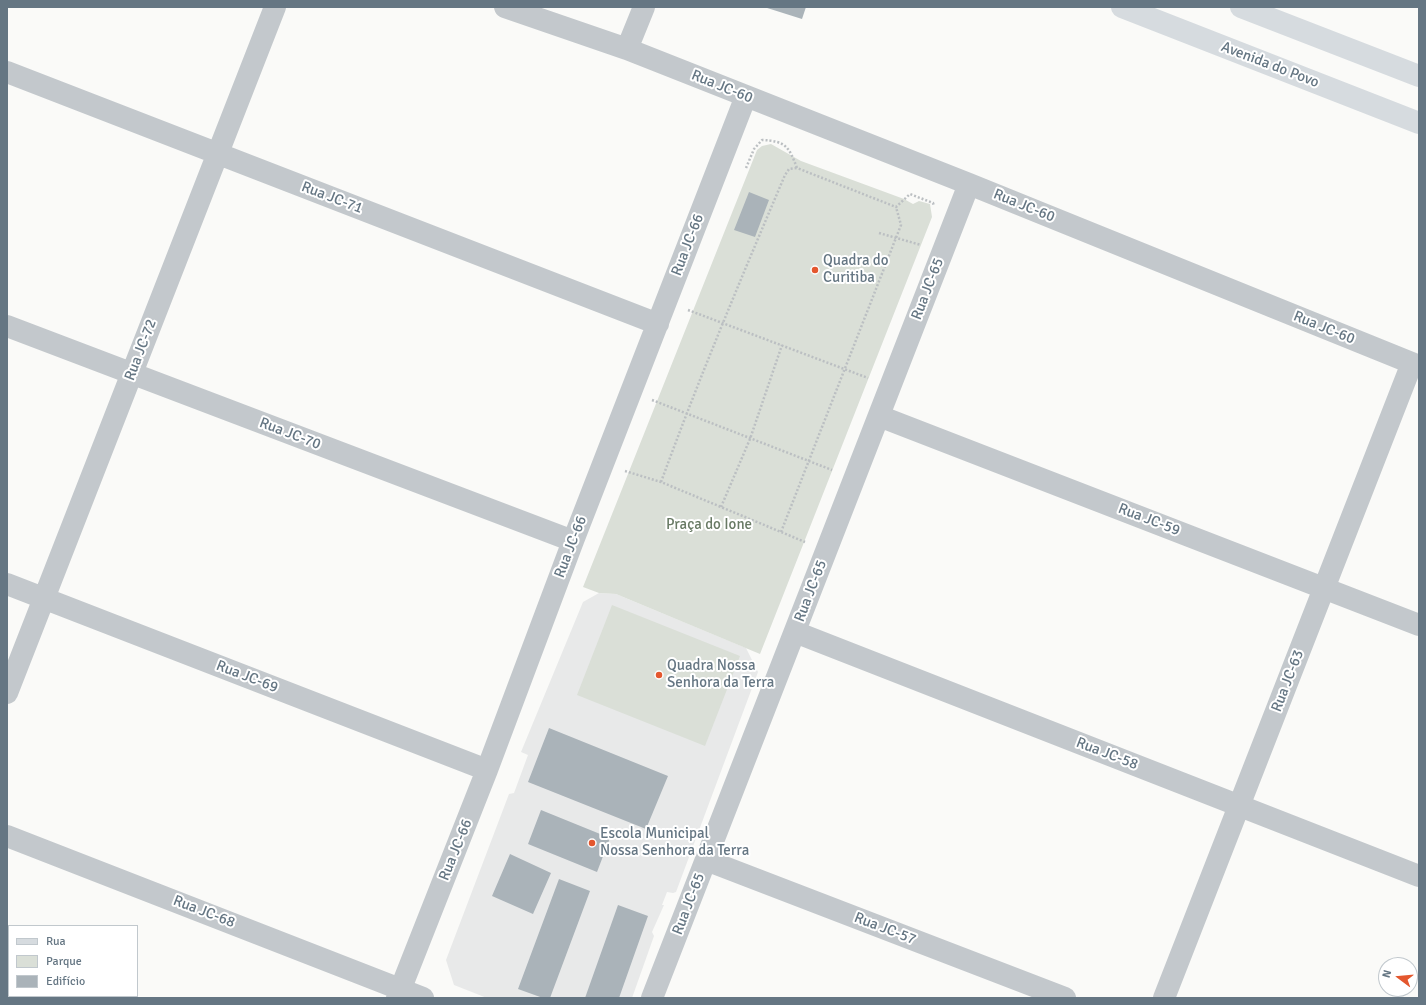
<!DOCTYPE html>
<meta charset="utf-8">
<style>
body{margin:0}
#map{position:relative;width:1426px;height:1005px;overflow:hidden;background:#fafaf8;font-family:Signika,sans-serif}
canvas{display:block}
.frame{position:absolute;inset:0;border:8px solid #657683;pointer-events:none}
.legend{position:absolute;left:8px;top:925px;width:130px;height:72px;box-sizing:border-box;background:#fff;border:1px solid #c1c8cd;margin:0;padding:5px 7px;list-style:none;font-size:12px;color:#657683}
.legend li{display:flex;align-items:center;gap:8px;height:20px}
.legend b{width:20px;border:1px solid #c1c8cd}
.north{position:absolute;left:1378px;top:957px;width:40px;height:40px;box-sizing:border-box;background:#fff;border:1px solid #c1c8cd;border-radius:50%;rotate:286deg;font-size:11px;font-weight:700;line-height:16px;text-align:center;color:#657683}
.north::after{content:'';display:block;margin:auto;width:14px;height:18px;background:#e4572e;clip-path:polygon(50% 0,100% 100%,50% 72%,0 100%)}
</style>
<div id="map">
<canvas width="1426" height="1005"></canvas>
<div class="frame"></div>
<ul class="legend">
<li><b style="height:5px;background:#d6dbdf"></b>Rua</li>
<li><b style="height:11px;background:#dadfd7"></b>Parque</li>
<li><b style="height:11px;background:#aab3b9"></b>Edifício</li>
</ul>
<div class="north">N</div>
</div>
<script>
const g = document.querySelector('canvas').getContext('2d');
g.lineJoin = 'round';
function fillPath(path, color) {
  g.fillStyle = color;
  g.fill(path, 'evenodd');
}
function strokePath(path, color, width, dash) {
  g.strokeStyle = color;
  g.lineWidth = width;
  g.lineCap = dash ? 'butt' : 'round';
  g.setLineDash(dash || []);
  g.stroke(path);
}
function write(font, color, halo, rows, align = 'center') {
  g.font = font + ' Signika,sans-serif';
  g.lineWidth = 4;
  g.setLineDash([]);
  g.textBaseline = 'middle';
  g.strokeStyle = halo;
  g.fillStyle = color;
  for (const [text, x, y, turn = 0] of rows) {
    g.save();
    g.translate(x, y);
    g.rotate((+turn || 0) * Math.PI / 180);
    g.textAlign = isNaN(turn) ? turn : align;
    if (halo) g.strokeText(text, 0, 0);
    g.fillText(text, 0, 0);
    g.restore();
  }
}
fillPath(new Path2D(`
 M 599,593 L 616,594 L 746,648 L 758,672 L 676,892 L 673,893 L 667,892 L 662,905 L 664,905 L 652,932 L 654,936 L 632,998 L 487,998 L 454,985 L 446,960 L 509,794 L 514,793 L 528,755 L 521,752 L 583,602 Z`), '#e8e9e9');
fillPath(new Path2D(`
 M 771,144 L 801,161 L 904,199 L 913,204 L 919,201 L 930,204 L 932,217 L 760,654 L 616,594 L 599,593 L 583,587 L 757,150 L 762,146 Z
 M 612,605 L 740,656 L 705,746 L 577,695 Z`), '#dadfd7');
fillPath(new Path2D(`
 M 764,7 L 806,7 L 802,19 Z
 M 749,192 L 769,200 L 755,237 L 734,230 Z
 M 549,728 L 668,776 L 646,829 L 528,782 Z
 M 541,810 L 610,838 L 597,872 L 528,844 Z
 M 510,854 L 551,873 L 533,914 L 492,896 Z
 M 559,879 L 590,891 L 550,998 L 543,998 L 518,989 Z
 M 618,905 L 648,916 L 619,998 L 585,998 Z`), '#aab3b9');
strokePath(new Path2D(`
 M 746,168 L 754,149 L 762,140 C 786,141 789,147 797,168 L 896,207 L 910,194 L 933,203 L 934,206
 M 879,233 L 921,245
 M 688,310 L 868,378
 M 652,400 L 832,470
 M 625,471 L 661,482 L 805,542
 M 661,482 C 699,378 742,276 785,175 L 789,169 L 797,168
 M 721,507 L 750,439 L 782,345
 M 781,532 L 901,225 L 896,207`), '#bbbfc2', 2.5, [2, 2]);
strokePath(new Path2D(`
 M 505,7 L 627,49 L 969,184 L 1419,366
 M 627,49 L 644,7
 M 7,72 L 658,324
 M 7,326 L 573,541
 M 879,416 L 1419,625
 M 7,584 L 487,770
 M 795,632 L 1419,876
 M 7,693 L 275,7
 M 7,836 L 423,998
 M 706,860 L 1065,998
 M 397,998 L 487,770 L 573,541 L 746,96
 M 652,998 L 969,184
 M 1164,998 L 1412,363`), '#c3c8cc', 22);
strokePath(new Path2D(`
 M 1122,7 L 1419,123
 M 1241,7 L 1419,76`), '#d6dbdf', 22);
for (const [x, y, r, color] of [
 [815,270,4,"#e4572e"],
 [659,675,4,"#e4572e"],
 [592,843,4,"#e4572e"]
]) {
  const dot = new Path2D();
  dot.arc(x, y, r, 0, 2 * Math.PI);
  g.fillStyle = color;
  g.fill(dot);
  strokePath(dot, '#fff', 1.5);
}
write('15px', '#657683', '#fff', [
 ["Avenida do Povo",1270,65,21],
 ["Rua JC-60",722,87,22],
 ["Rua JC-71",332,198,21],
 ["Rua JC-60",1024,206,22],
 ["Rua JC-66",688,245,-69],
 ["Rua JC-65",928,289,-69],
 ["Rua JC-60",1324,328,22],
 ["Rua JC-72",141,350,-69],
 ["Rua JC-70",290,434,21],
 ["Rua JC-59",1149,520,21],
 ["Rua JC-66",571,547,-69],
 ["Rua JC-65",811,591,-69],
 ["Rua JC-69",247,677,21],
 ["Rua JC-63",1288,681,-69],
 ["Rua JC-58",1107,754,21],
 ["Rua JC-66",456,850,-68],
 ["Rua JC-65",689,904,-69],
 ["Rua JC-68",204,912,21],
 ["Rua JC-57",885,929,21]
]);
write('15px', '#657683', '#fff', [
 ["Quadra do",823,261],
 ["Curitiba",823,278],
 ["Quadra Nossa",667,666],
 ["Senhora da Terra",667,683],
 ["Escola Municipal",600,834],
 ["Nossa Senhora da Terra",600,851]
], 'left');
write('15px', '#687a64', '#fff', [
 ["Praça do Ione",709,525]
]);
</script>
